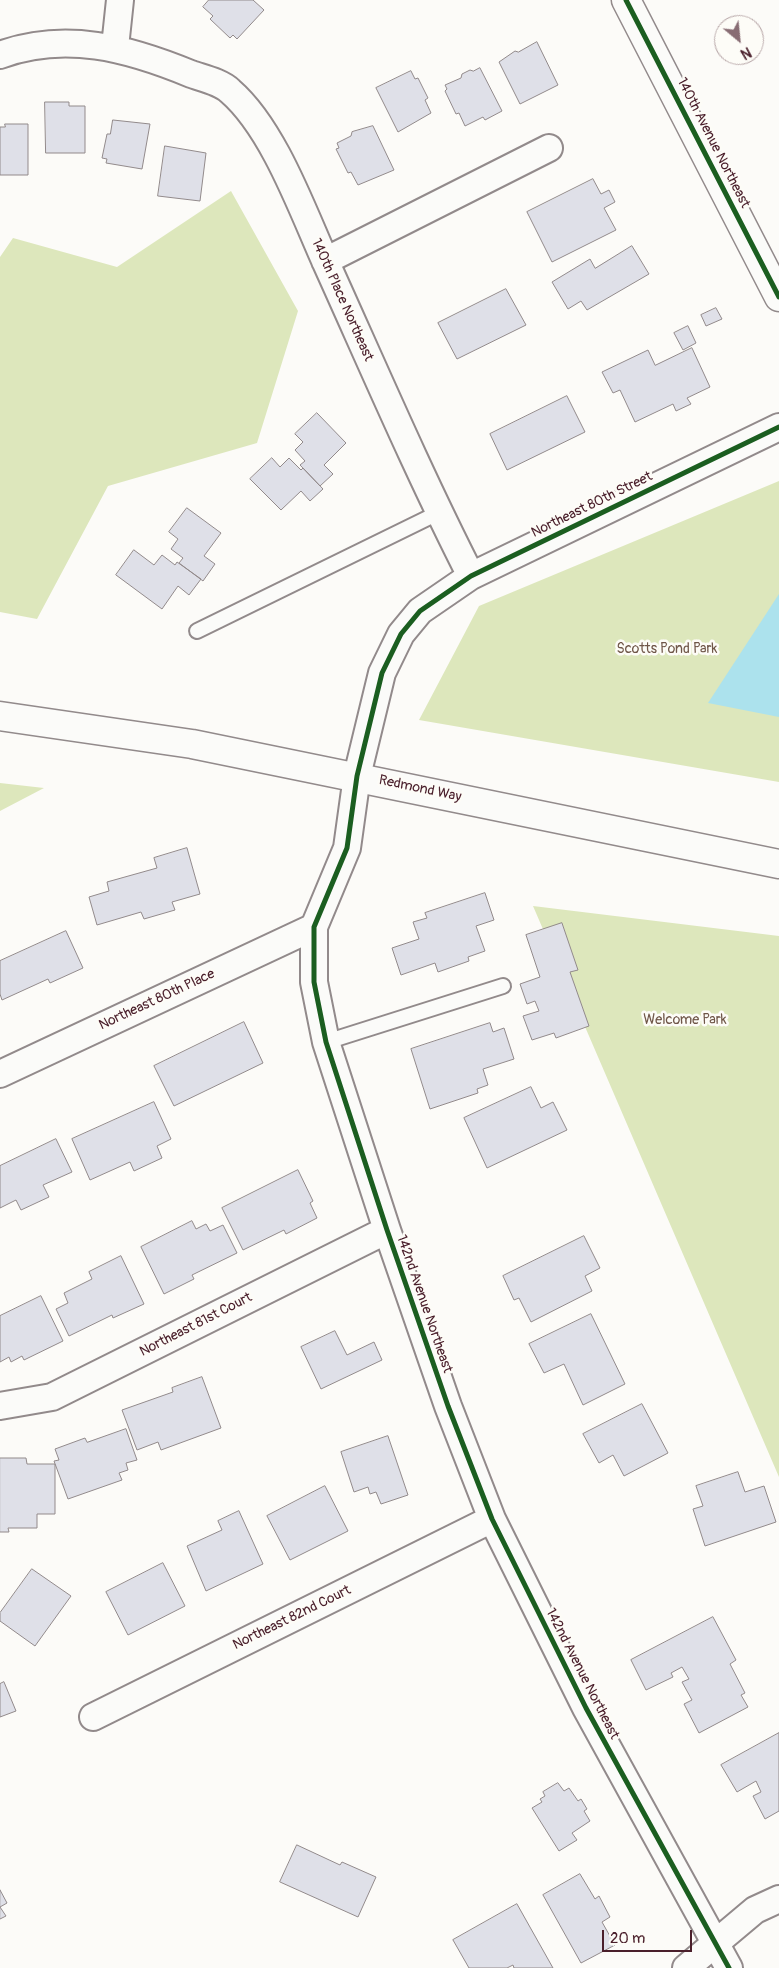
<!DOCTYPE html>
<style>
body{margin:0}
#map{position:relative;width:779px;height:1968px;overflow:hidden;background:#fcfbf8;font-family:Pangolin,sans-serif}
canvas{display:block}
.north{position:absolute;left:714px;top:15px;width:50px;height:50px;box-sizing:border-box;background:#fdfcf7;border:1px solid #b5a4a5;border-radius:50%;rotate:152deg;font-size:14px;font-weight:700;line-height:20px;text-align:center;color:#4a1f2b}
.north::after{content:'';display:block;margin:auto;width:18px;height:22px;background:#886c73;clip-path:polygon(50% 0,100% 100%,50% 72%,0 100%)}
.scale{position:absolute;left:602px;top:1930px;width:90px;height:22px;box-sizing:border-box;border:2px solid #4a1f2b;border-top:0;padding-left:6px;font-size:15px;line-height:18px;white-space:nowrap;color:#4a1f2b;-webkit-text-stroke:4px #fdfcf7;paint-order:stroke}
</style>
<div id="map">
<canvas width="779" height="1968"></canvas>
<div class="north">N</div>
<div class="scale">20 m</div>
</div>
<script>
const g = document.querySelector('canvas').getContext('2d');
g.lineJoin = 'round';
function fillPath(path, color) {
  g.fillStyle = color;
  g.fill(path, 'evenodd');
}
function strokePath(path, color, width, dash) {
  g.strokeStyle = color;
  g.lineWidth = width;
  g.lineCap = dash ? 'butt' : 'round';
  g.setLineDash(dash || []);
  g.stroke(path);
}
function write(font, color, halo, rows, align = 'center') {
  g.font = font + ' Pangolin,sans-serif';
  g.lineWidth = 5;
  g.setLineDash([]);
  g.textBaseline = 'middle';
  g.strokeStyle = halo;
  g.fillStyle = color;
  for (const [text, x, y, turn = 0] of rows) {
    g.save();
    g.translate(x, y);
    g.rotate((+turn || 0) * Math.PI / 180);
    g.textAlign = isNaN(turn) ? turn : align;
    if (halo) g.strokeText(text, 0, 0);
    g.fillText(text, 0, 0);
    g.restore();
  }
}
fillPath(new Path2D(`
 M 231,191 L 298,311 L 257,443 L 108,486 L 37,619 L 0,612 L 0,257 L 13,238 L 117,267 Z
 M 779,481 L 779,782 L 419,720 L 479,606 Z
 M 0,783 L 44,788 L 0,811 Z
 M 533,906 L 779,936 L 779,1477 Z`), '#dde7bc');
fillPath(new Path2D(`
 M 779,594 L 779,717 L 708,703 Z`), '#ace2ed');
const building = new Path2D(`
 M 209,0 L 253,0 L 264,10 L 237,39 L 233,35 L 230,38 L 210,19 L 213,16 L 203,7 Z
 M 537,42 L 558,85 L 520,104 L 499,62 L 515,51 L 518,52 Z
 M 480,68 L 502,111 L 485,120 L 483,117 L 465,126 L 459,113 L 456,114 L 445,91 L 447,89 L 445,85 L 461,78 L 462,74 L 470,70 L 473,71 Z
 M 411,71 L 415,79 L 418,78 L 428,98 L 425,100 L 431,113 L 398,132 L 376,88 Z
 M 45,102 L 69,102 L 69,106 L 85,106 L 85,153 L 46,153 Z
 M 113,120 L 150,124 L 142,169 L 106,163 L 107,159 L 102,158 L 107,134 L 110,134 Z
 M 5,124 L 28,124 L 28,175 L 0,175 L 0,127 L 5,127 Z
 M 373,126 L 394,170 L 358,185 L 351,172 L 348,173 L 336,149 L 339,148 L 337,143 L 351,136 L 352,132 Z
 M 165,146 L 206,153 L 200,201 L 158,196 Z
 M 593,179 L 601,194 L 609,190 L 615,202 L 604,208 L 616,230 L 552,262 L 527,212 Z
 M 632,246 L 649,274 L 587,310 L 581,301 L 568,309 L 552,282 L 590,259 L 595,268 Z
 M 506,289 L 526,325 L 457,359 L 438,323 Z
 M 716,308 L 722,319 L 706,326 L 701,315 Z
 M 688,326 L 696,343 L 683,350 L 674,333 Z
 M 692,348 L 710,387 L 687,398 L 691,404 L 676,411 L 673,404 L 635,422 L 620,390 L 613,393 L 602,372 L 648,350 L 655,365 Z
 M 567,396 L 585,432 L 507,470 L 490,434 Z
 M 317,413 L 346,443 L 324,465 L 333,474 L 320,486 L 300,465 L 305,461 L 295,450 L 303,442 L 295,434 Z
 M 272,458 L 280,467 L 289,458 L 301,470 L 303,468 L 323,489 L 310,501 L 301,491 L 281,510 L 250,479 Z
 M 187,508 L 221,533 L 204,556 L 215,564 L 203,581 L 179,563 L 183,558 L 171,549 L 178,539 L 169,532 Z
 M 134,550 L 154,565 L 162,555 L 175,565 L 177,562 L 201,579 L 189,595 L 178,586 L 162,609 L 116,575 Z
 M 187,848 L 200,894 L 172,902 L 175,910 L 144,919 L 141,912 L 97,925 L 89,897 L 109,891 L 107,882 L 157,868 L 154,858 Z
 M 485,893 L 494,920 L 476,926 L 485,951 L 468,957 L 469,961 L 438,972 L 435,963 L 401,975 L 392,948 L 419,939 L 413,922 L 427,918 L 425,913 Z
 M 562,923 L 578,970 L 570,972 L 589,1026 L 556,1038 L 554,1033 L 532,1040 L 523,1016 L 539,1011 L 535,1001 L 527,1004 L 520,984 L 540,977 L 526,935 Z
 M 66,931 L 83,968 L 50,983 L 48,979 L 2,1000 L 0,994 L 0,961 Z
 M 244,1022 L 263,1063 L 174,1106 L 154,1066 Z
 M 490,1023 L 493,1032 L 504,1028 L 514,1059 L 483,1069 L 488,1085 L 477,1089 L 478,1093 L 430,1109 L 411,1049 Z
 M 531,1087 L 541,1108 L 553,1102 L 567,1130 L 487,1168 L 464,1118 Z
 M 154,1102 L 171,1139 L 157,1146 L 162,1158 L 134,1171 L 130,1162 L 90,1180 L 72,1139 Z
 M 56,1139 L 72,1172 L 43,1185 L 49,1197 L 21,1210 L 16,1200 L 0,1208 L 0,1166 Z
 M 298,1170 L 313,1201 L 310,1203 L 317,1218 L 286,1234 L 284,1230 L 243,1250 L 222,1208 Z
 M 192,1221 L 196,1229 L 206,1224 L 210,1231 L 223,1225 L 237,1253 L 192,1275 L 194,1279 L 164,1294 L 141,1247 Z
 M 584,1236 L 600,1268 L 585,1276 L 592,1291 L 531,1322 L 519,1298 L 514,1300 L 503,1276 Z
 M 121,1256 L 144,1304 L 113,1318 L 112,1315 L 69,1336 L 56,1309 L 68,1303 L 64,1293 L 92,1279 L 89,1272 Z
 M 41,1296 L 63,1341 L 24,1360 L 22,1356 L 11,1362 L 9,1357 L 0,1362 L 0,1316 Z
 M 591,1314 L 625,1384 L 583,1405 L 564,1364 L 544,1373 L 529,1344 Z
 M 335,1331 L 347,1355 L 374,1342 L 382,1360 L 321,1389 L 301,1347 Z
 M 202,1377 L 221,1428 L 161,1450 L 158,1442 L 137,1450 L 122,1410 L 173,1392 L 172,1388 Z
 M 642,1404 L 668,1453 L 624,1476 L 613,1455 L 599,1463 L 583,1434 Z
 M 126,1429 L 137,1460 L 126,1463 L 128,1470 L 119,1473 L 122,1480 L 68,1499 L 54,1461 L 59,1460 L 55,1449 L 85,1438 L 87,1442 Z
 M 388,1436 L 408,1495 L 381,1504 L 376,1492 L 370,1494 L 368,1487 L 354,1492 L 341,1452 Z
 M 0,1458 L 26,1458 L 27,1464 L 55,1464 L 55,1514 L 37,1514 L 37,1528 L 8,1528 L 9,1532 L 0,1532 Z
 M 738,1472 L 745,1492 L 764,1486 L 776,1522 L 705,1546 L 693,1509 L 703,1506 L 696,1486 Z
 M 325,1486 L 348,1531 L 290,1560 L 267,1516 Z
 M 239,1511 L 263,1564 L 206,1591 L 187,1546 L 222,1530 L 218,1521 Z
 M 163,1563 L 185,1606 L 128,1635 L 106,1592 Z
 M 32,1569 L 71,1596 L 35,1646 L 0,1621 L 0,1613 Z
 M 713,1617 L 736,1660 L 730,1664 L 745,1693 L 741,1695 L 748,1707 L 699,1733 L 684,1704 L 692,1700 L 682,1682 L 689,1679 L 682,1667 L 671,1673 L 673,1677 L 646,1690 L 631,1660 Z
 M 4,1682 L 16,1711 L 0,1717 L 0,1684 Z
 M 779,1733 L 779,1811 L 765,1819 L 753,1796 L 761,1792 L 756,1781 L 737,1792 L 721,1765 Z
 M 558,1783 L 564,1791 L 569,1788 L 578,1801 L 581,1799 L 587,1809 L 584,1811 L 590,1821 L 572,1833 L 577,1840 L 559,1851 L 532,1808 L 542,1802 L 540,1799 L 545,1796 L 543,1792 Z
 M 297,1845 L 340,1865 L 342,1862 L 376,1877 L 358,1917 L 280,1882 Z
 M 580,1874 L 595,1899 L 599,1896 L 610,1917 L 602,1922 L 615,1945 L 581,1963 L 543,1895 Z
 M 0,1890 L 7,1903 L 0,1907 L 6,1916 L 0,1919 Z
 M 517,1904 L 553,1968 L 514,1968 L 513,1965 L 507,1968 L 469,1968 L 453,1940 Z`);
fillPath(building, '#dfe0e8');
strokePath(building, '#928a8b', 1);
const lane = new Path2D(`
 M 197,631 L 438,513
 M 326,1042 L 503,986`);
const street = new Path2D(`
 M 115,47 L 120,0
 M 0,55 C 65,31 128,48 191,74 C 202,78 221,82 230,91 C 274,129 303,212 327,265 C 374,369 419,474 471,576
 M 325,261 L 549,148
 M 0,1074 L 314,927
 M 0,1406 L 52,1397 L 387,1230
 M 93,1717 L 492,1519
 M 686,1968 L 755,1910 L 779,1899
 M 729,1968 L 586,1708 L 492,1519 L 448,1406 L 387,1230 L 326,1042 L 314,982 L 314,927 L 347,848 L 357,776 L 382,673 L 401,634 L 420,611 L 471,576 L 779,427`);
const secondary = new Path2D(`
 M 626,0 L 779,297`);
const primary = new Path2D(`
 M 0,716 L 192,744 L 779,864`);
strokePath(lane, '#928a8b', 18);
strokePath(street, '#928a8b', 30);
strokePath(secondary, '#928a8b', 31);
strokePath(primary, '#928a8b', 31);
strokePath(lane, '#fbfbf9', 14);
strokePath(street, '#fbfbf9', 26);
strokePath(secondary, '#fbfbf9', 28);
strokePath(primary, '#fbfbf9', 28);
strokePath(new Path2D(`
 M 626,0 L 779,297
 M 729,1968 L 586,1708 L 492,1519 L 448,1406 L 387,1230 L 326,1042 L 314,982 L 314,927 L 347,848 L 357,776 L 382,673 L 401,634 L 420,611 L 471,576 L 779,427`), '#1b5e20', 5);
write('14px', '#4a1f2b', '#fdfcf7', [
 ["140th Avenue Northeast",713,143,63],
 ["140th Place Northeast",342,300,66],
 ["Northeast 80th Street",592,505,-26],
 ["Redmond Way",420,789,12],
 ["Northeast 80th Place",157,1000,-25],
 ["142nd Avenue Northeast",424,1304,71],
 ["Northeast 81st Court",196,1325,-27],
 ["Northeast 82nd Court",292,1618,-26],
 ["142nd Avenue Northeast",582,1674,63]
]);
write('14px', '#6f5648', '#fdfcf7', [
 ["Scotts Pond Park",667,649],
 ["Welcome Park",685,1020]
]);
</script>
